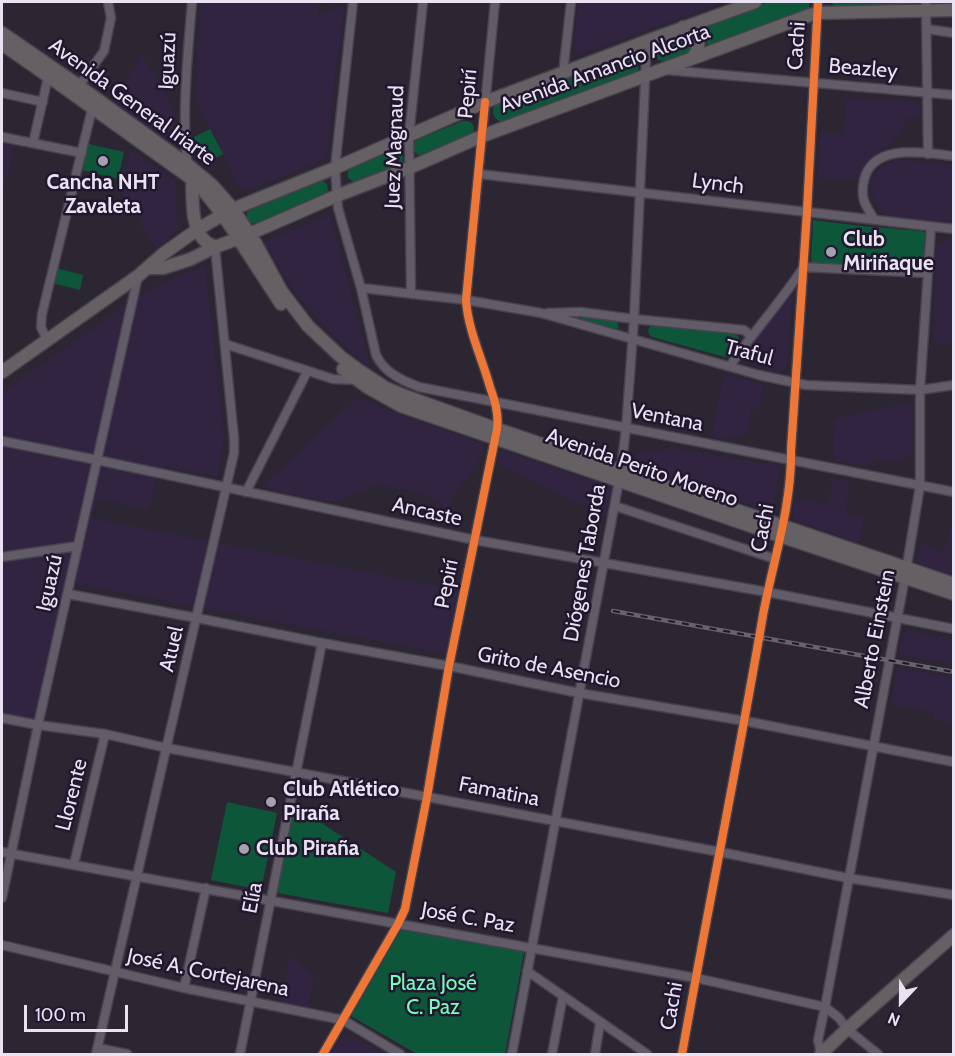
<!DOCTYPE html>
<meta charset="utf-8">
<style>
body{margin:0}
#map{position:relative;width:955px;height:1056px;overflow:hidden;background:#2c2633;font-family:Cabin,sans-serif}
canvas{display:block}
.frame{position:absolute;inset:0;border:3px solid #e8e2f2;pointer-events:none}
.north{position:absolute;left:871px;top:972px;width:60px;height:60px;-webkit-text-stroke:4px #21172e;paint-order:stroke;rotate:202deg;font-size:16px;font-weight:700;line-height:24px;text-align:center;color:#e8e2f2}
.north::after{content:'';display:block;margin:auto;width:21px;height:27px;background:#e8e2f2;clip-path:polygon(50% 0,100% 100%,50% 72%,0 100%)}
.scale{position:absolute;left:24px;top:1005px;width:104px;height:27px;box-sizing:border-box;border:3px solid #e8e2f2;border-top:0;padding-left:8px;font-size:18px;line-height:21px;white-space:nowrap;color:#e8e2f2;-webkit-text-stroke:4px #21172e;paint-order:stroke}
</style>
<div id="map">
<canvas width="955" height="1056"></canvas>
<div class="frame"></div>
<div class="north">N</div>
<div class="scale">100 m</div>
</div>
<script>
const g = document.querySelector('canvas').getContext('2d');
g.lineJoin = 'round';
function fillPath(path, color) {
  g.fillStyle = color;
  g.fill(path, 'evenodd');
}
function strokePath(path, color, width, dash) {
  g.strokeStyle = color;
  g.lineWidth = width;
  g.lineCap = dash ? 'butt' : 'round';
  g.setLineDash(dash || []);
  g.stroke(path);
}
function write(font, color, halo, rows, align = 'center') {
  g.font = font + ' Cabin,sans-serif';
  g.lineWidth = 5;
  g.setLineDash([]);
  g.textBaseline = 'middle';
  g.strokeStyle = halo;
  g.fillStyle = color;
  for (const [text, x, y, turn = 0] of rows) {
    g.save();
    g.translate(x, y);
    g.rotate((+turn || 0) * Math.PI / 180);
    g.textAlign = isNaN(turn) ? turn : align;
    if (halo) g.strokeText(text, 0, 0);
    g.fillText(text, 0, 0);
    g.restore();
  }
}
fillPath(new Path2D(`
 M 201,2 L 318,2 L 318,15 L 345,4 L 335,73 L 327,155 L 325,159 L 247,191 L 240,189 L 196,100 L 197,62 Z
 M 578,2 L 724,2 L 582,54 L 573,53 Z
 M 143,56 L 175,112 L 174,134 L 166,139 L 112,101 Z
 M 846,98 L 916,101 L 921,108 L 921,118 L 909,117 L 887,148 L 872,158 L 863,167 L 858,180 L 818,178 L 820,133 L 844,135 Z
 M 2,141 L 16,143 L 2,200 Z
 M 130,149 L 175,181 L 178,231 L 156,247 L 140,225 L 143,208 L 124,203 L 124,182 Z
 M 896,160 L 953,164 L 953,223 L 887,216 L 879,209 L 871,192 L 871,182 L 875,174 L 882,167 Z
 M 330,215 L 370,365 L 368,368 L 329,331 L 305,304 L 294,290 L 263,242 Z
 M 949,237 L 954,237 L 953,344 L 934,343 L 936,247 Z
 M 205,265 L 224,437 L 217,476 L 159,466 L 149,510 L 98,498 L 92,518 L 457,590 L 447,654 L 75,584 L 39,731 L 2,725 L 2,392 L 146,291 Z
 M 790,293 L 792,294 L 787,365 L 782,371 L 744,361 L 744,354 Z
 M 724,374 L 763,384 L 759,409 L 751,409 L 747,434 L 727,439 L 712,436 Z
 M 357,398 L 485,445 L 482,455 L 446,508 L 423,494 L 377,485 L 331,503 L 261,487 Z
 M 913,403 L 912,455 L 904,455 L 903,462 L 872,459 L 870,467 L 833,460 L 835,419 L 877,409 Z
 M 673,448 L 774,465 L 780,468 L 772,512 L 633,467 L 636,454 Z
 M 501,450 L 612,487 L 607,516 L 497,464 Z
 M 833,478 L 850,482 L 845,514 L 864,517 L 859,543 L 796,521 L 793,516 L 795,499 L 828,504 Z
 M 953,520 L 953,576 L 920,565 L 917,561 L 921,543 L 943,552 Z
 M 907,630 L 953,639 L 953,664 L 898,655 L 902,634 Z
 M 897,667 L 953,678 L 953,723 L 933,719 L 934,713 L 890,704 Z
 M 290,955 L 314,977 L 307,1010 L 280,1004 Z
 M 344,1032 L 384,1054 L 331,1054 Z`), '#302440');
fillPath(new Path2D(`
 M 768,2 L 809,2 L 809,9 L 711,46 C 700,41 699,29 710,23 Z
 M 831,2 L 915,2 L 910,6 L 836,7 Z
 M 683,38 L 689,38 L 693,42 L 692,53 L 666,62 L 658,60 L 655,54 L 659,47 Z
 M 625,55 C 635,55 642,63 637,73 L 504,123 C 494,120 489,111 497,103 Z
 M 463,121 C 472,120 477,127 472,135 L 423,156 C 414,155 410,147 416,140 Z
 M 210,129 L 223,154 L 207,162 L 194,137 Z
 M 88,144 L 124,152 L 118,179 L 82,170 Z
 M 392,150 C 401,150 406,157 401,165 L 355,183 L 348,178 L 348,172 L 351,167 Z
 M 320,180 L 327,184 L 328,190 L 326,195 L 257,224 L 251,223 L 247,219 L 247,213 L 250,208 Z
 M 813,220 L 861,226 L 922,231 L 925,233 L 925,236 L 924,262 L 918,268 L 910,268 L 811,264 Z
 M 56,268 L 83,275 L 80,290 L 52,283 Z
 M 582,316 L 617,321 L 619,327 L 616,329 L 582,321 L 581,318 Z
 M 651,325 L 735,334 C 746,340 735,350 730,356 L 725,357 L 652,337 L 649,334 L 648,330 Z
 M 227,802 L 277,813 L 261,890 L 211,880 Z
 M 294,805 L 396,872 L 388,913 L 272,892 Z
 M 401,930 L 524,952 L 505,1054 L 417,1054 L 351,1016 Z`), '#0e563a');
const street = new Path2D(`
 M 353,2 L 335,168 L 338,208 L 361,288 L 376,355 C 385,373 401,380 419,387 L 954,492
 M 926,2 L 928,154
 M 927,29 L 954,33
 M 666,70 L 954,95
 M 563,73 L 571,2
 M 79,86 L 104,51 L 111,18 L 108,2
 M 2,93 L 43,102
 M 2,137 L 82,153
 M 33,143 L 49,73
 M 188,167 C 185,150 185,132 185,115 C 185,77 189,39 192,2
 M 479,174 L 954,229
 M 874,219 C 865,205 860,198 864,180 C 873,142 925,153 954,156
 M 803,267 L 927,273
 M 361,288 L 466,300 L 541,313 L 759,375 L 806,385 L 920,390 L 954,385
 M 411,294 L 409,136 L 423,2
 M 548,313 L 581,312 L 634,319 L 744,330 L 751,336
 M 47,340 L 41,327 L 42,314 L 93,105
 M 225,344 L 333,379 L 357,380
 M 730,366 C 753,332 781,302 803,268
 M 2,441 L 97,460 L 475,540 L 767,592 L 954,629
 M 246,492 L 307,372
 M 615,506 L 775,559
 M 2,557 L 78,546
 M 68,594 L 197,618 L 322,643 L 449,666 L 579,693 L 745,721 L 954,762
 M 2,718 L 38,725 L 105,734 L 167,748 L 720,852 L 848,878 L 954,895
 M 2,852 L 696,978 L 825,1007 L 839,1018 L 847,1029 L 878,1054
 M 74,864 L 105,734
 M 2,898 L 38,725 L 138,276
 M 2,945 L 184,988 L 343,1020 L 400,1054
 M 527,971 L 647,1054
 M 184,988 L 206,888
 M 98,1048 L 127,1054
 M 96,1054 L 234,453 L 234,438 L 215,247
 M 240,1054 L 322,643
 M 323,1054 L 398,924 L 405,909 L 427,797 L 449,666 L 497,429 C 499,414 495,401 490,387 C 482,358 468,330 466,300 L 495,2
 M 512,1054 L 621,470 L 626,428 L 634,319 L 646,60 L 650,44 L 654,39
 M 552,1054 L 563,996
 M 595,1054 L 600,1023
 M 682,1054 C 708,908 738,762 763,615 C 773,561 792,506 791,450 L 807,212 L 818,2
 M 821,1054 L 818,1040 L 825,1007 L 905,577 L 920,486 L 920,390 L 931,227`);
const secondary = new Path2D(`
 M 683,27 C 699,31 703,46 692,58
 M 2,33 L 79,86 L 188,165 L 212,185 L 233,209 L 256,244 L 282,292 L 308,326 L 341,357 L 360,371 L 386,388 L 405,396 L 497,429 L 954,584
 M 2,44 L 48,76 L 192,179 L 203,190 L 223,215 L 281,304
 M 192,179 C 193,199 190,227 206,242 C 209,244 212,245 215,247
 M 148,268 L 163,268 L 191,259 L 215,247 L 240,238 L 336,196 L 409,168 L 482,136 L 810,15 L 818,13 L 954,10
 M 343,369 L 367,387 L 401,406 L 780,536 L 954,594
 M 2,372 L 138,276 L 163,254 L 198,229 L 233,209 L 335,168 L 485,102 L 655,38 L 755,2
 M 821,1054 L 847,1029 L 954,935`);
strokePath(street, '#47424d', 11);
strokePath(secondary, '#47424d', 15);
strokePath(street, '#625c68', 8);
strokePath(secondary, '#646064', 12);
const rail = new Path2D(`
 M 613,611 L 954,672`);
strokePath(rail, '#67626c', 4.5);
strokePath(rail, '#21172e', 2, [7]);
strokePath(new Path2D(`
 M 323,1054 L 398,924 L 405,909 L 427,797 L 449,666 L 497,429 C 499,414 495,401 490,387 C 482,358 468,330 466,300 L 485,102
 M 682,1054 C 708,908 738,762 763,615 C 773,561 792,506 791,450 L 807,212 L 818,2`), '#f07635', 8);
for (const [x, y, r, color] of [
 [103,161,6,"#a6a0af"],
 [831,252,6,"#a6a0af"],
 [271,802,6,"#a6a0af"],
 [244,849,6,"#a6a0af"]
]) {
  const dot = new Path2D();
  dot.arc(x, y, r, 0, 2 * Math.PI);
  g.fillStyle = color;
  g.fill(dot);
  strokePath(dot, '#21172e', 2);
}
write('21px', '#e8e2f2', '#21172e', [
 ["Cachi",797,46,-86],
 ["Iguazú",168,61,-87],
 ["Avenida Amancio Alcorta",605,69,-20],
 ["Beazley",863,69,5],
 ["Pepirí",468,94,-85],
 ["Avenida General Iriarte",132,102,36],
 ["Juez Magnaud",395,147,-88],
 ["Lynch",718,184,7],
 ["Traful",749,353,15],
 ["Ventana",667,418,11],
 ["Avenida Perito Moreno",642,468,19],
 ["Ancaste",427,512,12],
 ["Cachi",763,528,-79],
 ["Diógenes Taborda",585,563,-80],
 ["Iguazú",50,583,-78],
 ["Pepirí",447,584,-79],
 ["Alberto Einstein",875,639,-79],
 ["Atuel",172,649,-77],
 ["Grito de Asencio",549,668,11],
 ["Famatina",499,792,11],
 ["Llorente",72,795,-76],
 ["Elía",253,898,-79],
 ["José C. Paz",468,918,10],
 ["José A. Cortejarena",208,973,12],
 ["Cachi",672,1006,-80]
]);
write('bold 21px', '#e8e2f2', '#21172e', [
 ["Cancha NHT",103,183,"center"],
 ["Zavaleta",103,207,"center"],
 ["Club",843,240],
 ["Miriñaque",843,264],
 ["Club Atlético",283,790],
 ["Piraña",283,814],
 ["Club Piraña",256,849]
], 'left');
write('21px', '#76fdba', '#21172e', [
 ["Plaza José",433,984],
 ["C. Paz",433,1008]
]);
</script>
